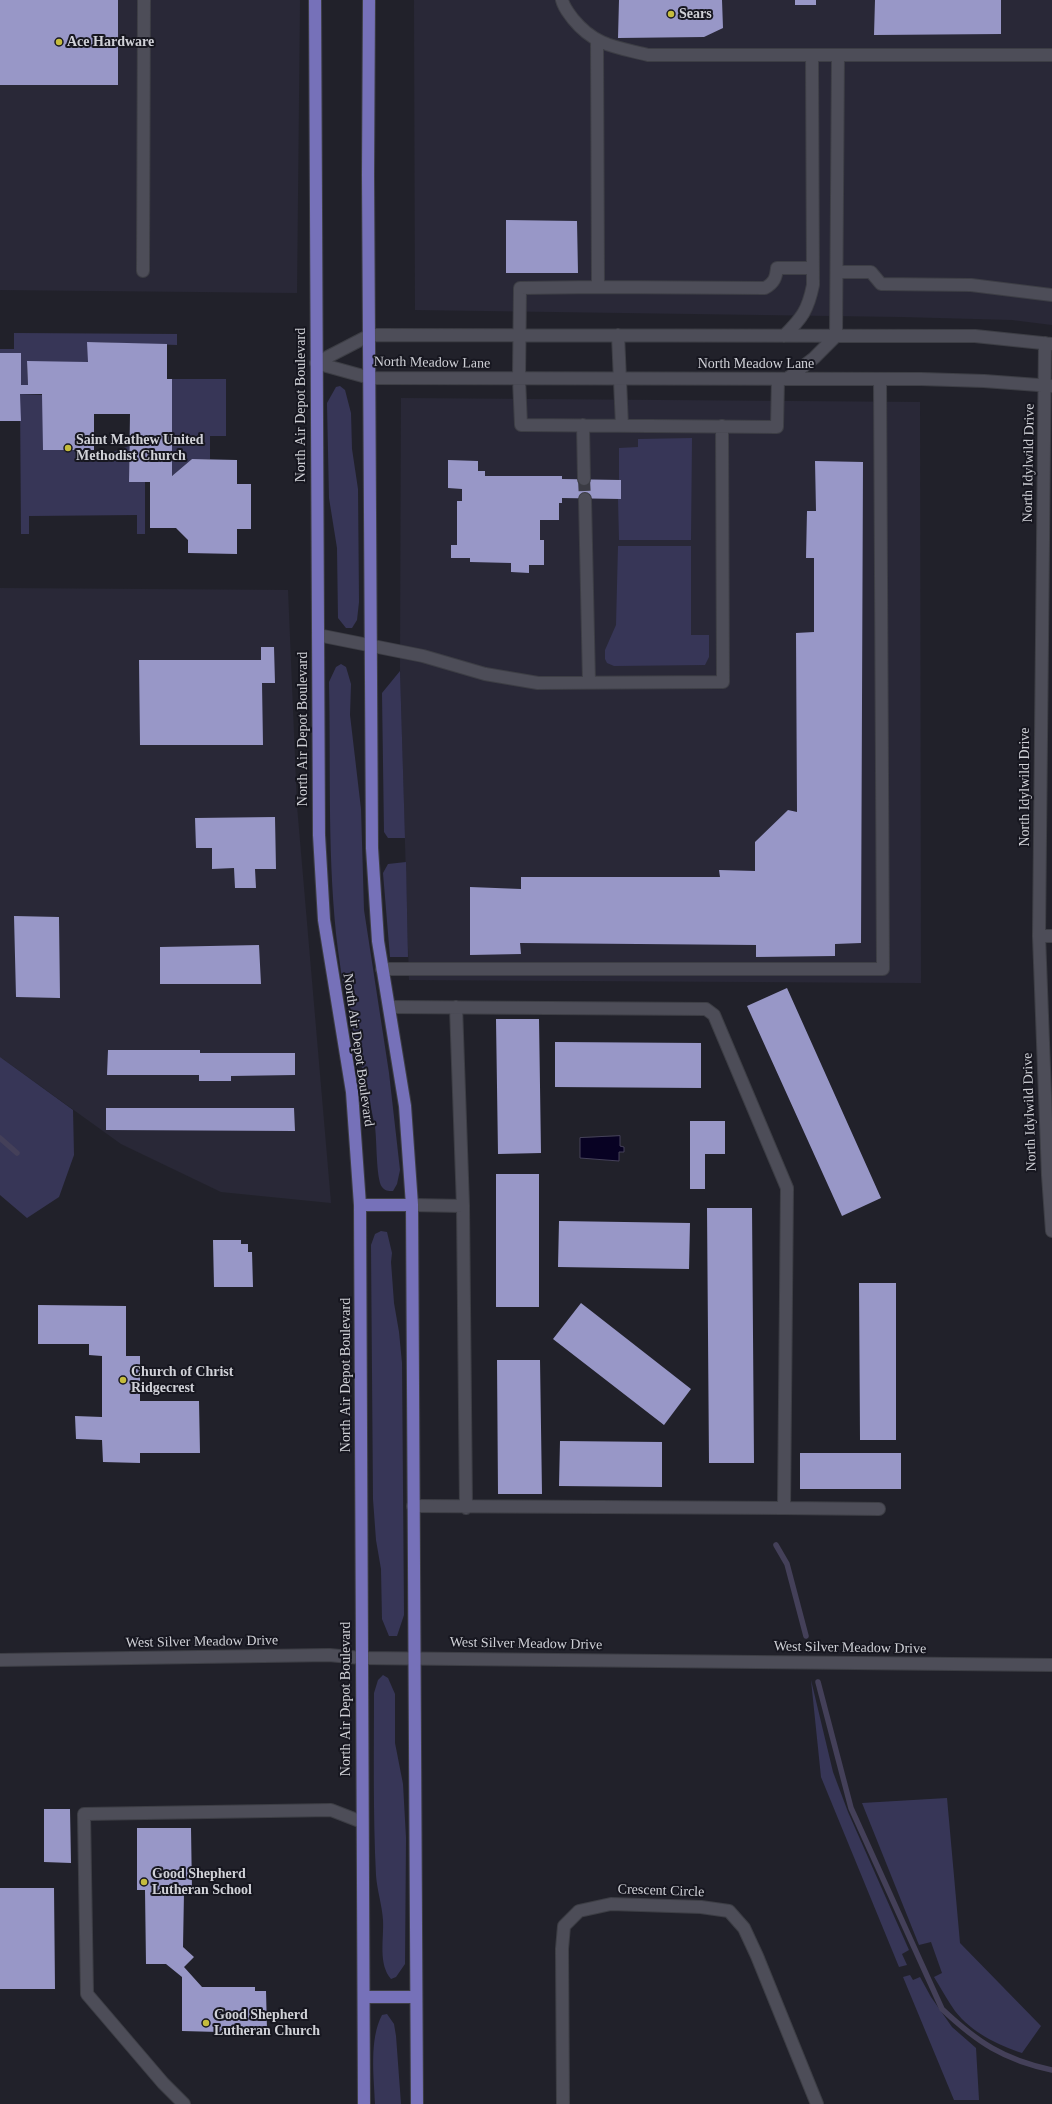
<!DOCTYPE html>
<style>
body{margin:0}
canvas{display:block;background:#21212a}
</style>
<canvas width="1052" height="2104"></canvas>
<script>
const g = document.querySelector('canvas').getContext('2d');
g.lineJoin = 'round';
function fillPath(path, color) {
  g.fillStyle = color;
  g.fill(path, 'evenodd');
}
function strokePath(path, color, width, dash) {
  g.strokeStyle = color;
  g.lineWidth = width;
  g.lineCap = dash ? 'butt' : 'round';
  g.setLineDash(dash || []);
  g.stroke(path);
}
function write(font, color, halo, rows, align = 'center') {
  g.font = font + ' "Times New Roman",serif';
  g.lineWidth = 4;
  g.setLineDash([]);
  g.textBaseline = 'middle';
  g.strokeStyle = halo;
  g.fillStyle = color;
  for (const [text, x, y, turn = 0] of rows) {
    g.save();
    g.translate(x, y);
    g.rotate((+turn || 0) * Math.PI / 180);
    g.textAlign = isNaN(turn) ? turn : align;
    if (halo) g.strokeText(text, 0, 0);
    g.fillText(text, 0, 0);
    g.restore();
  }
}
fillPath(new Path2D(`
 M 0,0 L 300,0 L 297,293 L 0,290 Z
 M 414,0 L 1052,0 L 1052,325 L 1012,320 L 902,317 L 415,310 Z
 M 401,398 L 920,402 L 921,983 L 409,980 L 400,671 Z
 M 0,588 L 288,590 L 297,806 L 331,1203 L 221,1192 L 121,1144 L 0,1057 Z`), '#292837');
fillPath(new Path2D(`
 M 14,333 L 177,334 L 177,345 L 88,342 L 88,362 L 27,362 L 28,385 L 21,385 L 21,354 L 0,353 L 0,349 L 14,349 Z
 M 172,379 L 226,379 L 226,436 L 210,436 L 210,459 L 192,459 L 172,476 Z
 M 340,386 L 345,390 L 351,413 L 352,449 L 358,489 L 359,602 L 357,620 L 352,628 L 346,628 L 338,618 L 337,548 L 329,498 L 327,403 L 336,387 Z
 M 20,394 L 43,395 L 91,450 L 92,460 L 129,446 L 129,481 L 145,482 L 145,534 L 137,534 L 137,515 L 29,516 L 29,534 L 21,534 Z
 M 692,438 L 691,540 L 619,540 L 618,499 L 621,499 L 621,480 L 619,480 L 619,448 L 638,447 L 638,439 Z
 M 618,546 L 691,546 L 691,635 L 709,635 L 709,657 L 705,665 L 614,666 L 607,663 L 605,659 L 605,650 L 616,625 Z
 M 341,664 L 346,667 L 351,684 L 350,715 L 361,809 L 364,910 L 389,1073 L 400,1170 L 397,1184 L 393,1191 C 388,1191 385,1191 382,1187 C 376,1179 377,1140 375,1127 C 364,1068 345,1010 338,950 C 327,861 331,771 329,682 L 336,667 Z
 M 400,671 L 405,838 L 388,838 L 384,832 L 382,693 Z
 M 406,862 L 408,957 L 390,957 L 383,873 L 388,864 Z
 M 0,1057 L 73,1110 L 74,1155 L 59,1197 L 27,1218 L 0,1195 Z
 M 381,1231 L 387,1232 L 392,1253 L 391,1262 L 394,1303 L 399,1332 L 402,1363 L 404,1615 L 397,1636 L 389,1636 L 382,1619 L 381,1569 L 376,1540 L 373,1499 L 371,1245 L 375,1234 Z
 M 383,1675 L 388,1678 L 395,1694 L 395,1743 L 403,1784 L 406,1838 L 405,1964 L 396,1977 L 391,1979 C 378,1964 384,1939 383,1920 C 382,1905 377,1890 376,1875 C 373,1814 374,1754 374,1693 L 378,1680 Z
 M 811,1680 L 833,1772 L 848,1812 L 909,1950 L 902,1954 L 907,1965 L 899,1967 L 821,1777 Z
 M 947,1798 L 960,1943 L 1041,2026 L 1022,2053 C 998,2045 971,2032 955,2011 C 947,2000 941,1988 934,1977 L 942,1973 L 931,1942 L 919,1945 L 862,1803 Z
 M 910,1975 L 913,1980 L 920,1977 L 931,1997 L 952,2027 L 976,2048 L 979,2100 L 954,2100 L 903,1977 Z
 M 387,2014 L 394,2024 L 396,2036 L 401,2104 L 375,2104 C 374,2076 369,2040 382,2015 Z`), '#373657');
const water = new Path2D(`
 M 620,1136 L 620,1146 L 624,1147 L 624,1152 L 619,1152 L 619,1161 L 580,1158 L 580,1138 Z`);
fillPath(water, '#080223');
strokePath(water, '#444059', 1);
strokePath(new Path2D(`
 M 0,1138 L 17,1153
 M 776,1545 L 787,1564 L 806,1636
 M 818,1682 L 851,1808 L 942,2009 C 977,2042 1004,2060 1052,2070`), '#444059', 5.5);
fillPath(new Path2D(`
 M 0,0 L 118,0 L 118,85 L 0,85 Z
 M 619,0 L 722,0 L 723,28 L 704,37 L 618,38 Z
 M 795,0 L 816,0 L 816,5 L 795,5 Z
 M 875,0 L 1001,0 L 1001,34 L 874,35 Z
 M 506,220 L 577,221 L 578,273 L 506,273 Z
 M 87,342 L 167,344 L 167,379 L 172,379 L 172,476 L 192,459 L 237,460 L 237,484 L 251,484 L 251,529 L 237,529 L 237,554 L 188,553 L 188,540 L 176,528 L 150,528 L 150,482 L 129,482 L 130,414 L 94,414 L 94,450 L 43,450 L 42,394 L 20,394 L 21,421 L 0,421 L 0,353 L 21,353 L 21,385 L 28,385 L 27,361 L 88,362 Z
 M 448,460 L 478,461 L 478,471 L 485,471 L 485,476 L 562,476 L 562,479 L 621,480 L 621,499 L 562,498 L 562,503 L 559,503 L 559,520 L 540,520 L 540,540 L 544,540 L 544,565 L 529,565 L 529,573 L 511,572 L 511,563 L 470,562 L 470,558 L 451,558 L 451,545 L 457,545 L 457,501 L 462,501 L 462,489 L 448,488 Z
 M 815,461 L 863,462 L 861,943 L 835,944 L 835,956 L 756,957 L 756,945 L 520,943 L 521,954 L 470,955 L 470,887 L 521,889 L 521,877 L 720,877 L 719,870 L 755,871 L 755,842 L 788,810 L 797,812 L 796,633 L 814,632 L 814,558 L 806,558 L 807,511 L 816,511 Z
 M 261,647 L 274,647 L 275,683 L 262,683 L 263,745 L 140,745 L 139,660 L 261,660 Z
 M 275,817 L 276,869 L 255,869 L 256,888 L 235,888 L 234,868 L 212,869 L 212,848 L 196,848 L 195,818 Z
 M 14,916 L 59,917 L 60,998 L 16,997 Z
 M 259,945 L 261,984 L 160,984 L 160,947 Z
 M 787,988 L 881,1198 L 842,1216 L 747,1006 Z
 M 496,1019 L 539,1019 L 541,1153 L 498,1154 Z
 M 555,1042 L 701,1043 L 701,1088 L 555,1087 Z
 M 108,1050 L 200,1050 L 200,1053 L 295,1053 L 295,1075 L 231,1076 L 231,1081 L 199,1081 L 199,1075 L 107,1075 Z
 M 106,1108 L 294,1108 L 295,1131 L 106,1130 Z
 M 690,1121 L 725,1121 L 725,1154 L 705,1154 L 705,1189 L 690,1189 Z
 M 496,1174 L 539,1174 L 539,1307 L 496,1307 Z
 M 707,1208 L 752,1208 L 754,1463 L 709,1463 Z
 M 559,1221 L 690,1223 L 689,1269 L 558,1267 Z
 M 213,1240 L 241,1240 L 241,1244 L 248,1244 L 248,1252 L 252,1252 L 253,1287 L 214,1287 Z
 M 859,1283 L 896,1283 L 896,1440 L 860,1440 Z
 M 581,1303 L 691,1389 L 664,1425 L 553,1339 Z
 M 38,1305 L 126,1306 L 126,1356 L 140,1356 L 140,1401 L 199,1401 L 200,1453 L 140,1453 L 140,1463 L 103,1462 L 102,1440 L 76,1439 L 75,1416 L 102,1417 L 102,1356 L 89,1355 L 89,1344 L 38,1344 Z
 M 497,1360 L 540,1360 L 542,1494 L 498,1494 Z
 M 560,1441 L 662,1442 L 662,1487 L 559,1486 Z
 M 800,1453 L 901,1453 L 901,1489 L 800,1489 Z
 M 44,1809 L 70,1809 L 71,1863 L 44,1862 Z
 M 137,1828 L 191,1828 L 192,1892 L 184,1892 L 183,1947 L 194,1957 L 184,1967 L 202,1987 L 255,1987 L 255,1991 L 266,1991 L 267,2029 L 255,2029 L 255,2033 L 182,2031 L 182,1977 L 166,1964 L 146,1964 L 145,1890 L 137,1890 Z
 M 0,1888 L 54,1888 L 55,1989 L 0,1989 Z`), '#9897c7');
strokePath(new Path2D(`
 M 584,479 L 585,499`), '#3b3b44', 12, [12, 6]);
const minor = new Path2D(`
 M 562,0 C 564,8 568,12 573,19 C 595,46 616,47 648,55 L 1052,55
 M 597,40 L 598,287 L 765,288 C 774,283 776,278 777,268 L 813,268
 M 143,271 L 144,0
 M 837,272 L 871,272 L 881,284 L 971,285 L 1052,295
 M 598,287 L 520,288 L 519,379 L 521,425 L 777,427 L 778,379
 M 618,335 L 622,426
 M 784,336 C 802,318 808,310 813,285 L 812,55
 M 1045,343 L 1039,936 L 1048,1175 L 1052,1231
 M 316,363 L 370,335 L 975,336 L 1052,344
 M 316,363 L 370,378 L 921,379 L 984,381 L 1052,386
 M 787,379 L 814,358 L 836,336 L 838,55
 M 583,425 L 584,479
 M 585,499 L 589,682
 M 318,635 L 423,656 L 485,674 L 538,683 L 723,682 L 722,426
 M 1039,936 L 1052,936
 M 382,969 L 883,969 L 880,379
 M 390,1007 L 706,1009 L 714,1015 L 787,1188 L 784,1508 L 413,1506
 M 456,1007 L 463,1206 L 466,1508
 M 412,1205 L 463,1206
 M 784,1508 L 879,1509
 M 0,1660 L 329,1655 L 361,1658 L 1052,1665
 M 184,2104 L 163,2083 L 87,1994 L 84,1814 L 331,1810 L 362,1822
 M 563,2104 L 562,1949 L 564,1926 L 579,1911 L 611,1904 L 701,1907 L 729,1911 L 744,1928 L 757,1956 L 817,2104`);
const major = new Path2D(`
 M 315,0 L 319,835 L 324,920 L 352,1092 L 360,1205 L 364,2104
 M 369,0 L 368,175 L 372,848 L 378,941 L 405,1106 L 412,1205 L 417,2104
 M 360,1205 L 412,1205
 M 364,1997 L 416,1997`);
strokePath(minor, '#3d3e45', 14);
strokePath(major, '#3d3e45', 14);
strokePath(minor, '#4d4d58', 12);
strokePath(major, '#7671b9', 12);
for (const [x, y, r, color] of [
 [671,14,4,"#c5bc3d"],
 [59,42,4,"#c5bc3d"],
 [68,448,4,"#c5bc3d"],
 [123,1380,4,"#c5bc3d"],
 [144,1882,4,"#c5bc3d"],
 [206,2023,4,"#c5bc3d"]
]) {
  const dot = new Path2D();
  dot.arc(x, y, r, 0, 2 * Math.PI);
  g.fillStyle = color;
  g.fill(dot);
  strokePath(dot, '#171720', 1.5);
}
write('bold 14px', '#d0d1d7', '#171720', [
 ["Sears",679,14],
 ["Ace Hardware",67,42],
 ["Saint Mathew United",76,440],
 ["Methodist Church",76,456],
 ["Church of Christ",131,1372],
 ["Ridgecrest",131,1388],
 ["Good Shepherd",152,1874],
 ["Lutheran School",152,1890],
 ["Good Shepherd",214,2015],
 ["Lutheran Church",214,2031]
], 'left');
write('14px', '#d0d1d7', '#171720', [
 ["North Meadow Lane",432,363,1],
 ["North Meadow Lane",756,364],
 ["North Air Depot Boulevard",301,405,-90],
 ["North Idylwild Drive",1029,463,-89],
 ["North Air Depot Boulevard",303,729,-90],
 ["North Idylwild Drive",1025,787,-90],
 ["North Air Depot Boulevard",358,1050,82],
 ["North Idylwild Drive",1030,1112,-92],
 ["North Air Depot Boulevard",346,1375,-90],
 ["West Silver Meadow Drive",202,1642,-1],
 ["West Silver Meadow Drive",526,1644,1],
 ["West Silver Meadow Drive",850,1648,1],
 ["North Air Depot Boulevard",346,1699,-90],
 ["Crescent Circle",661,1891,2]
]);
</script>
